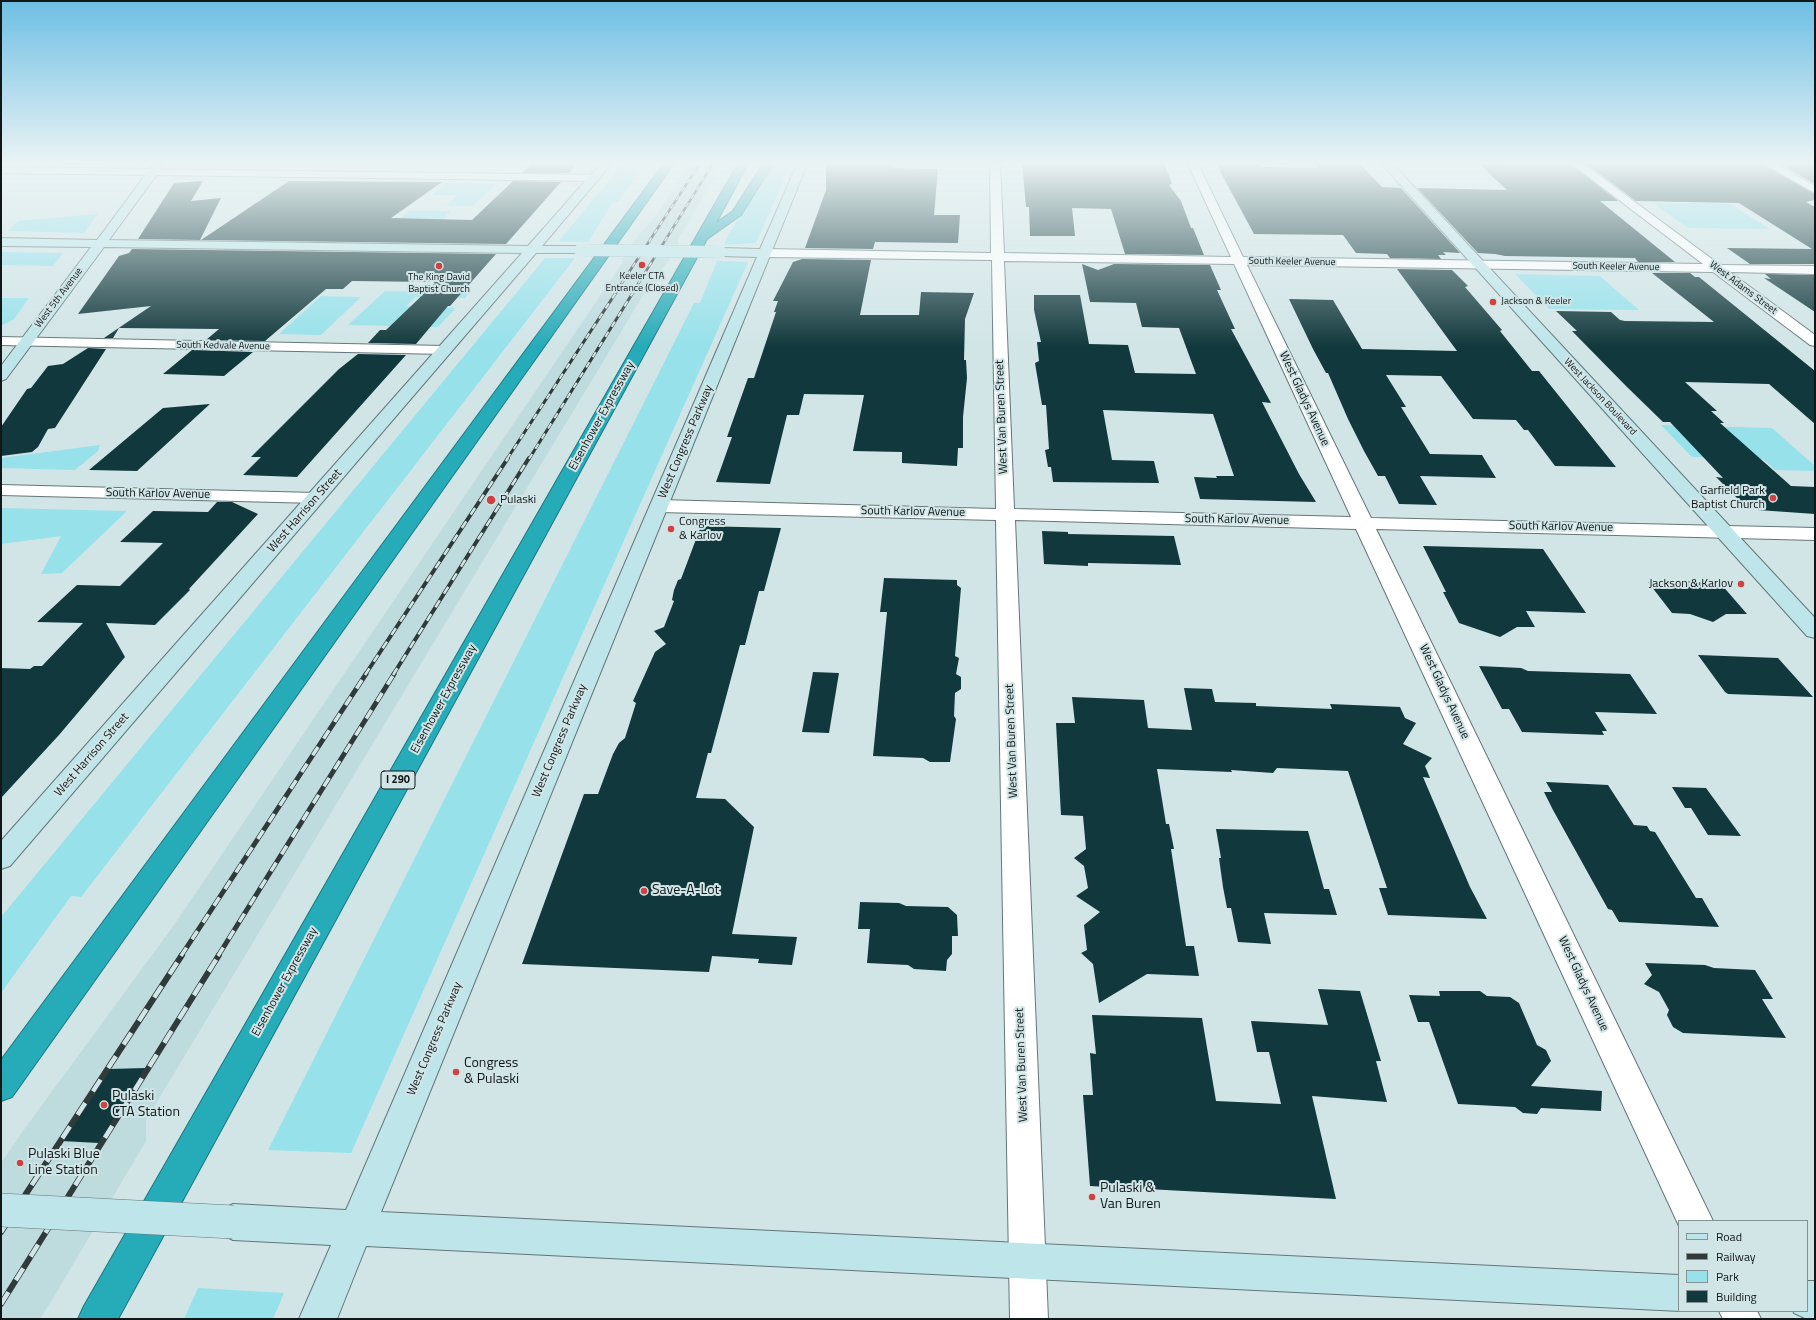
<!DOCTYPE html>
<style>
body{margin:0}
#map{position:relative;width:1816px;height:1320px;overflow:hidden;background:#d1e5e7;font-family:"Titillium Web",sans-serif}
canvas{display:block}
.frame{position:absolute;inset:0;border:2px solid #101718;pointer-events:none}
.legend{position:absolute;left:1678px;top:1220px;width:130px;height:92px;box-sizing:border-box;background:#d1e5e7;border:1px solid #849394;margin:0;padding:5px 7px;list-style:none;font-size:12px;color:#101718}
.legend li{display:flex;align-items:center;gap:8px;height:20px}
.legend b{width:20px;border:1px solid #849394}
</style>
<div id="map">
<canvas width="1816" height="1320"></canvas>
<div class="frame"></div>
<ul class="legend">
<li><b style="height:5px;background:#bee6ea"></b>Road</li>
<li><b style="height:5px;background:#303a3b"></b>Railway</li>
<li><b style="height:11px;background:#96e1ea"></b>Park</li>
<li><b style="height:11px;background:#11383c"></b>Building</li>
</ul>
</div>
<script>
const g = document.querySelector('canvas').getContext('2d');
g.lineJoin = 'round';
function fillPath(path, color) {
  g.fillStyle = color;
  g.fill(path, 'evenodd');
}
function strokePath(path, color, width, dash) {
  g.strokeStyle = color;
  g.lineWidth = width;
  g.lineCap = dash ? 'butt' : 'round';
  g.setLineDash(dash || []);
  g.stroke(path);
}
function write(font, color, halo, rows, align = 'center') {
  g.font = font + ' "Titillium Web",sans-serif';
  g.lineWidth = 4;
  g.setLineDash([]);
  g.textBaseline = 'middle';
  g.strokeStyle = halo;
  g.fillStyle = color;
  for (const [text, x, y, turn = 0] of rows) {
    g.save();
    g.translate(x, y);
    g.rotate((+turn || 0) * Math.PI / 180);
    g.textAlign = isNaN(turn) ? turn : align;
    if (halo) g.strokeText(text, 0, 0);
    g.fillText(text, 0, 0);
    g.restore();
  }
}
fillPath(new Path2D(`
 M 180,162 L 422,162 L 411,170 L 177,166 Z
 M 691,162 L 724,162 L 677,241 L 679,243 L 669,260 L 642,297 L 146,1120 L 146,1141 L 58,1290 L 40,1319 L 1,1319 L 1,1163 L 23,1131 L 174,925 L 623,262 L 622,259 L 632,243 L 658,212 Z`), '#bedbde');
fillPath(new Path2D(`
 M 251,162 L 412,162 L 406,167 L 247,164 Z
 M 624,162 L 648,162 L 618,202 L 613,202 L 588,242 L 559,241 Z
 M 775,162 L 792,162 L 756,243 L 724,245 L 728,235 Z
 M 446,183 L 496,184 L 473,206 L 446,206 L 458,195 L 433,195 Z
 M 1653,203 L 1730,204 L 1770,229 L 1688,228 Z
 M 409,211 L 451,211 L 424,238 L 379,237 Z
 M 98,214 L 84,233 L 8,231 L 18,221 Z
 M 1,252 L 63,253 L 53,266 L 1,265 Z
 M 545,258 L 575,258 L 81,897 L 71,896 L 1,993 L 1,917 Z
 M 717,261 L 748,262 L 351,1153 L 268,1150 L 694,303 L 700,303 Z
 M 1515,274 L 1600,276 L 1639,310 L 1549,309 Z
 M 385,291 L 469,293 L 465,298 L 416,297 L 406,306 L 456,308 L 438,327 L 348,325 Z
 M 321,296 L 361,297 L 321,335 L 279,334 Z
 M 1,298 L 29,298 L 14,319 L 1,326 Z
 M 1661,425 L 1772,428 L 1815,466 L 1815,471 L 1775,470 L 1763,459 L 1692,457 Z
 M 100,445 L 98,451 L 75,470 L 1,468 L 1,458 Z
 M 1,508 L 127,511 L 62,573 L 41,574 L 61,536 L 1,544 Z
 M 198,1288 L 284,1293 L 273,1319 L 184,1319 Z`), '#96e1ea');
fillPath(new Path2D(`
 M 533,162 L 579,162 L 569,173 L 522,173 Z
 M 826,162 L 892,163 L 891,168 L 938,169 L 934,215 L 960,215 L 958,243 L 875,242 L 873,249 L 805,248 L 826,190 Z
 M 1022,162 L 1164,162 L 1172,184 L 1169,185 L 1181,201 L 1191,228 L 1193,228 L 1204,255 L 1125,254 L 1111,209 L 1072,208 L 1075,236 L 1030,236 L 1029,207 L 1026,207 Z
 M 1215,162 L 1260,164 L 1262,167 L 1318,168 L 1314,162 L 1358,162 L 1382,187 L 1401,188 L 1460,253 L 1443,252 L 1446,255 L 1438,255 L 1441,259 L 1390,258 L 1387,254 L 1356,253 L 1343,235 L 1254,234 Z
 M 1498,162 L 1568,162 L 1618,201 L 1600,201 L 1675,262 L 1638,262 L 1635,258 L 1505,256 L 1495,254 L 1478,253 L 1417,188 L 1507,190 L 1479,164 L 1501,165 Z
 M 1584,162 L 1759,162 L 1815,194 L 1815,200 L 1806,202 L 1815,207 L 1815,264 L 1750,264 L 1727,248 L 1812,249 L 1739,203 L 1636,201 Z
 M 1777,162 L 1815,162 L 1815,184 Z
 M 203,181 L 191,201 L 221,198 L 200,240 L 138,239 L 174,183 Z
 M 289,181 L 442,182 L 391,218 L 472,220 L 513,181 L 561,182 L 506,244 L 201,240 Z
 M 132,249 L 496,254 L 450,306 L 448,306 L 416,344 L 368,343 L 380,330 L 386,330 L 435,283 L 433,282 L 352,281 L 343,289 L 326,289 L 265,341 L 206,340 L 219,329 L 119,328 L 113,338 L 104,338 L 151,306 L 78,314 L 119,256 L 129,253 Z
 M 802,259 L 871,260 L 860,315 L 919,315 L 921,292 L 974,293 L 965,319 L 964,360 L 966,360 L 967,378 L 963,417 L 963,448 L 958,448 L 957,466 L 902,463 L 902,452 L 853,451 L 864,395 L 804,394 L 799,415 L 787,415 L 770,484 L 716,482 L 732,437 L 727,437 L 748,378 L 754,378 L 776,312 L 774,312 L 778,301 L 773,301 L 793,262 Z
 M 1082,264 L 1098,270 L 1114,264 L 1210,265 L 1221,290 L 1217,290 L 1235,329 L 1231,329 L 1271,403 L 1262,402 L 1299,474 L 1316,502 L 1200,499 L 1194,477 L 1217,478 L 1216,476 L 1234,476 L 1213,414 L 1103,410 L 1112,460 L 1154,461 L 1159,483 L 1053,482 L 1051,467 L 1048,467 L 1045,450 L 1049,449 L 1046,405 L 1042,405 L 1035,363 L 1039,361 L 1037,342 L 1041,342 L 1034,310 L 1034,295 L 1080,295 L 1089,344 L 1128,345 L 1135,373 L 1196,374 L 1179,328 L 1142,327 L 1136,303 L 1090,302 Z
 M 1397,269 L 1452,270 L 1468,286 L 1465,287 L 1502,330 L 1500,331 L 1532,371 L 1539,371 L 1616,467 L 1555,466 L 1528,430 L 1524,430 L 1516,420 L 1473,419 L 1441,376 L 1386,375 L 1406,407 L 1401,407 L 1430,454 L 1482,455 L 1496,478 L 1420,476 L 1437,505 L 1399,504 L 1385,476 L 1378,476 L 1364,451 L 1348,419 L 1328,373 L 1326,373 L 1313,349 L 1289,299 L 1333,300 L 1362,349 L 1457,351 Z
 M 1652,273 L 1690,273 L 1695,277 L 1699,277 L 1815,371 L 1815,424 L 1769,384 L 1685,382 L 1717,411 L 1711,411 L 1724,423 L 1720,423 L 1791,486 L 1815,487 L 1815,514 L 1758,510 L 1751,504 L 1743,504 L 1716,477 L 1723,478 L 1670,422 L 1663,422 L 1626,386 L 1572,331 L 1577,331 L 1556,311 L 1611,312 L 1620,320 L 1625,321 L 1714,322 Z
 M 1765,274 L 1815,275 L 1815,312 L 1764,278 L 1771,279 Z
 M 88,348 L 106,349 L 55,428 L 48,429 L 38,447 L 32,452 L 1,456 L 1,427 L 27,389 L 31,388 L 48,366 L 63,364 Z
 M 192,350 L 253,352 L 224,376 L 163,374 Z
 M 358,354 L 406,355 L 297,477 L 243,475 L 261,457 L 251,457 L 339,369 Z
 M 210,404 L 137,471 L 89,470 L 163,408 Z
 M 217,502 L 232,502 L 258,514 L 189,589 L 190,590 L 155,625 L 106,623 L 125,657 L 59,735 L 1,798 L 1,668 L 30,669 L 34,666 L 42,666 L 83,623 L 37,622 L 77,585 L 120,586 L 163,543 L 120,542 L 153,511 L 208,512 Z
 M 701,526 L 781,528 L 764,591 L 759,591 L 745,645 L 740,645 L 711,753 L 708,753 L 696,798 L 725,799 L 754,827 L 732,934 L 797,937 L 792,965 L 758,963 L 759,959 L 712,956 L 709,972 L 522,964 L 584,794 L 598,794 L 613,754 L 619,743 L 625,738 L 636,703 L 633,701 L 655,652 L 666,644 L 654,631 L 664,627 L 674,601 L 672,600 L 674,590 L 678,580 L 681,579 Z
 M 1042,531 L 1068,532 L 1068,534 L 1174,536 L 1181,565 L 1088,563 L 1088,566 L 1044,564 Z
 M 1423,546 L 1543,549 L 1586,613 L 1526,611 L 1535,627 L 1517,627 L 1500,637 L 1459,623 L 1443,592 L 1446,592 Z
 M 884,578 L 957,580 L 957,585 L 961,588 L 955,656 L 959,658 L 956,674 L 961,677 L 961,689 L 955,693 L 954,716 L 956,719 L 950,762 L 930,762 L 923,758 L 873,756 L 887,612 L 880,612 Z
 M 1685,581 L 1721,584 L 1747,614 L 1726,614 L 1713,622 L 1690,614 L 1672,613 L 1648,582 L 1683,583 Z
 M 1698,655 L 1778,658 L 1813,697 L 1728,694 L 1725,692 Z
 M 1479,666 L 1521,668 L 1528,671 L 1630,674 L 1657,714 L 1595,712 L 1607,731 L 1602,731 L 1604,735 L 1522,732 L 1509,709 L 1502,709 Z
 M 813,672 L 839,673 L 829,733 L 802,732 Z
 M 1184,688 L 1212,689 L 1215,702 L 1256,703 L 1256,706 L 1332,709 L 1330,704 L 1400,707 L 1405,718 L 1416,723 L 1403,744 L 1432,758 L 1425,766 L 1430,778 L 1423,777 L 1470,887 L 1487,919 L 1388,915 L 1379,888 L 1387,888 L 1348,771 L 1277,768 L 1273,773 L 1231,770 L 1232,772 L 1157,769 L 1166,824 L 1169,824 L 1174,849 L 1171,849 L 1186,946 L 1194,946 L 1199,976 L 1147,974 L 1099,1003 L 1093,964 L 1081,953 L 1087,950 L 1084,925 L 1100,912 L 1076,896 L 1088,888 L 1084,866 L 1074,858 L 1086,849 L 1083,816 L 1061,815 L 1056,723 L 1075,723 L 1072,697 L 1144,700 L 1148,728 L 1192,730 Z
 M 1546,782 L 1608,785 L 1634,825 L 1647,826 L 1650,831 L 1655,832 L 1696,898 L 1702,898 L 1719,927 L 1619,922 L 1612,910 L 1608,909 L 1553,810 L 1544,792 L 1552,792 Z
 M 1672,787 L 1706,788 L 1741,836 L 1708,835 L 1691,808 L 1685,808 Z
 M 1216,829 L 1308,831 L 1324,889 L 1329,889 L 1337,915 L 1264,913 L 1271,944 L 1238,942 L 1231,908 L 1227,908 L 1223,887 L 1219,858 L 1221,858 Z
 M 860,902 L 899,903 L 906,906 L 948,907 L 957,915 L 958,936 L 952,936 L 952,954 L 947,960 L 946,971 L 914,969 L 908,965 L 867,963 L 870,929 L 858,929 Z
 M 1645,963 L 1705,965 L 1714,968 L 1755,970 L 1773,999 L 1762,999 L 1786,1038 L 1683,1033 L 1673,1027 L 1667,1015 L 1669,1010 L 1659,992 L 1644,984 L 1652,975 Z
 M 1318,989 L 1360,991 L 1381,1061 L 1376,1061 L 1387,1102 L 1312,1096 L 1336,1199 L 1090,1186 L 1083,1095 L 1093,1095 L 1090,1053 L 1096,1054 L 1092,1015 L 1202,1018 L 1216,1101 L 1281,1104 L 1269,1052 L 1257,1052 L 1251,1021 L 1328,1025 Z
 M 1439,991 L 1480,991 L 1487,996 L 1510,997 L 1519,1003 L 1537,1045 L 1546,1050 L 1551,1061 L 1531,1086 L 1602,1091 L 1601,1111 L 1541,1108 L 1537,1114 L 1523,1113 L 1515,1107 L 1458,1104 L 1429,1022 L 1418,1022 L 1409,995 L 1440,996 Z
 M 146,1068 L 99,1143 L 61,1141 L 109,1069 Z`), '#11383c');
const street = new Path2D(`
 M 990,162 L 1000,162 L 1004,253 L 1231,257 L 1187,162 L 1197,162 L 1243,257 L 1703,264 L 1569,162 L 1581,162 L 1720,265 L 1815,266 L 1815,274 L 1730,272 L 1815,335 L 1815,346 L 1810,345 L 1713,272 L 1247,265 L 1371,518 L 1815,528 L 1815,540 L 1376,529 L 1713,1221 L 1679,1221 L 1679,1226 L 1356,529 L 1015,520 L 1048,1319 L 1010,1319 L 996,520 L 659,512 L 653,510 L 650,506 L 653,502 L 659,500 L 996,509 L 992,260 L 765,257 L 759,253 L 765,249 L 991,253 ZM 1004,261 L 1234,264 L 1351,517 L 1014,509 Z
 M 1760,162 L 1773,162 L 1815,186 L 1815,193 Z
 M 1,167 L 595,175 L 600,178 L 595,181 L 1,173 Z
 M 1,337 L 445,346 L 450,347 L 452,350 L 450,353 L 445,354 L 1,345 Z
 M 1,485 L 316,493 L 322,494 L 325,498 L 322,502 L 316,503 L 1,495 Z
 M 1719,1311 L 1757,1311 L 1761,1319 L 1723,1319 Z`);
const secondary = new Path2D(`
 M 155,162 L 166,162 L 109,240 L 528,246 L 602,162 L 613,162 L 542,246 L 580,246 L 584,247 L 586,250 L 584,253 L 536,253 L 10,866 L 1,869 L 1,841 L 522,253 L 104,247 L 6,379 L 1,381 L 1,366 L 91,247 L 1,246 L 1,238 L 97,240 Z
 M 798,162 L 808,162 L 381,1212 L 1679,1275 L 1680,1311 L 366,1246 L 337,1319 L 299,1319 L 331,1245 L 233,1240 L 221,1234 L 215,1222 L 221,1210 L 233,1204 L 346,1210 L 757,257 L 721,256 L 715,252 L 721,248 L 760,249 Z
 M 1380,162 L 1391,162 L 1815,618 L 1815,638 L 1807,636 Z
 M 1807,1281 L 1815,1281 L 1815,1319 L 1807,1319 L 1794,1313 L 1793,1311 L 1807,1311 Z`);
const highway = new Path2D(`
 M 665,162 L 675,162 L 12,1097 L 1,1101 L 1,1060 Z
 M 739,162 L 749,162 L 716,223 L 733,211 L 764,162 L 774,162 L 741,215 L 707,239 L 118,1319 L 78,1319 L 84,1306 Z`);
strokePath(street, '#647678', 2);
strokePath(secondary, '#647678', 2);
strokePath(highway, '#1e7780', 2);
fillPath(street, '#fff');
fillPath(secondary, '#bee6ea');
fillPath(highway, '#26abb8');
const railFar4 = new Path2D(`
 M 616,292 L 701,162
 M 633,292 L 714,162`);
const railFar3 = new Path2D(`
 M 507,459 L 617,291
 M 529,459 L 634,291`);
const railFar2 = new Path2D(`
 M 365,675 L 508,458
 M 393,675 L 529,458`);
const railFar1 = new Path2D(`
 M 181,956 L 366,674
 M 218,956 L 394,674`);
const rail = new Path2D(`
 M 1,1232 L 182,955
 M 1,1304 L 219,955`);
strokePath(railFar4, '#303a3b', 2.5);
strokePath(railFar3, '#303a3b', 3);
strokePath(railFar2, '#303a3b', 4);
strokePath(railFar1, '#303a3b', 5);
strokePath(rail, '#303a3b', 6);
strokePath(railFar4, '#d1e5e7', 1.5, [5]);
strokePath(railFar3, '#d1e5e7', 2, [6]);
strokePath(railFar2, '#d1e5e7', 2.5, [8]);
strokePath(railFar1, '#d1e5e7', 3.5, [10]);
strokePath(rail, '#d1e5e7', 4.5, [14]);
const secondaryBridgeFar1 = new Path2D(`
 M 580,250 L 721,252`);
const secondaryBridge = new Path2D(`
 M 1,1210 L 233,1222`);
strokePath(secondaryBridgeFar1, '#647678', 12, []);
strokePath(secondaryBridge, '#647678', 34, []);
strokePath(secondaryBridgeFar1, '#bee6ea', 12);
strokePath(secondaryBridge, '#bee6ea', 33);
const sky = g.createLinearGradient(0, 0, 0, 347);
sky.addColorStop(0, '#6dbfe4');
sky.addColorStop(0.47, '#eaf3f4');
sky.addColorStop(1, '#eaf3f400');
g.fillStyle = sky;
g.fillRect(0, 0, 1816, 347);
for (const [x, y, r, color] of [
 [642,265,4,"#d04140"],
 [439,266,4,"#d04140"],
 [1493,302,4,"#d04140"],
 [1773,498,4,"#d04140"],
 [491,500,5,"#d04140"],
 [671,529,4,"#d04140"],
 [1741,584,4,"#d04140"],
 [644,891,4,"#d04140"],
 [456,1072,4,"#d04140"],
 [104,1105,4,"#d04140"],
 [20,1163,4,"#d04140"],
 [1092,1197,4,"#d04140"]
]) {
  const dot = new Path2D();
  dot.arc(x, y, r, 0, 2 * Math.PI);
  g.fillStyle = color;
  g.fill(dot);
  strokePath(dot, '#d1e5e7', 1.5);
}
write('10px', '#101718', '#d1e5e7', [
 ["South Keeler Avenue",1292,262,1],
 ["South Keeler Avenue",1616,267,1],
 ["West Adams Street",1743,288,37],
 ["West 5th Avenue",59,298,-53],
 ["South Kedvale Avenue",223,346,1],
 ["West Jackson Boulevard",1600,397,47]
]);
write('10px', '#101718', '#d1e5e7', [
 ["Keeler CTA",642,277],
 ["Entrance (Closed)",642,289],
 ["The King David",439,278],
 ["Baptist Church",439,290],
 ["Jackson & Keeler",1501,302,"left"]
]);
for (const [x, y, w] of [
 [398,780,34]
]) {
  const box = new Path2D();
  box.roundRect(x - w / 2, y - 9, w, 18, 3);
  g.fillStyle = '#d1e5e7';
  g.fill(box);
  strokePath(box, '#101718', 1);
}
write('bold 11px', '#101718', null, [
 ["I 290",398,780]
]);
write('12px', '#101718', '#d1e5e7', [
 ["West Gladys Avenue",1304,399,65],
 ["Eisenhower Expressway",602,416,-61],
 ["West Van Buren Street",1002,417,-92],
 ["West Congress Parkway",686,442,-67],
 ["South Karlov Avenue",158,494,1],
 ["West Harrison Street",305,511,-49],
 ["South Karlov Avenue",913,512,1],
 ["South Karlov Avenue",1237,520,1],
 ["South Karlov Avenue",1561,527,1],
 ["West Gladys Avenue",1444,692,65],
 ["Eisenhower Expressway",444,699,-61],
 ["West Congress Parkway",560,741,-67],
 ["West Van Buren Street",1012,741,-92],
 ["West Harrison Street",92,755,-49],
 ["Eisenhower Expressway",285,982,-61],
 ["West Gladys Avenue",1583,984,65],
 ["West Congress Parkway",435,1039,-67],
 ["West Van Buren Street",1022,1065,-92]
]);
write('12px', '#101718', '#d1e5e7', [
 ["Garfield Park",1765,491],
 ["Baptist Church",1765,505],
 ["Pulaski",500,500,"left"],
 ["Congress",679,522,"left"],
 ["& Karlov",679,536,"left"],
 ["Jackson & Karlov",1733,584]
], 'right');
write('14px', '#101718', '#d1e5e7', [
 ["Save-A-Lot",652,891],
 ["Congress",464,1064],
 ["& Pulaski",464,1080],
 ["Pulaski",112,1097],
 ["CTA Station",112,1113],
 ["Pulaski Blue",28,1155],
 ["Line Station",28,1171],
 ["Pulaski &",1100,1189],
 ["Van Buren",1100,1205]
], 'left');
</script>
